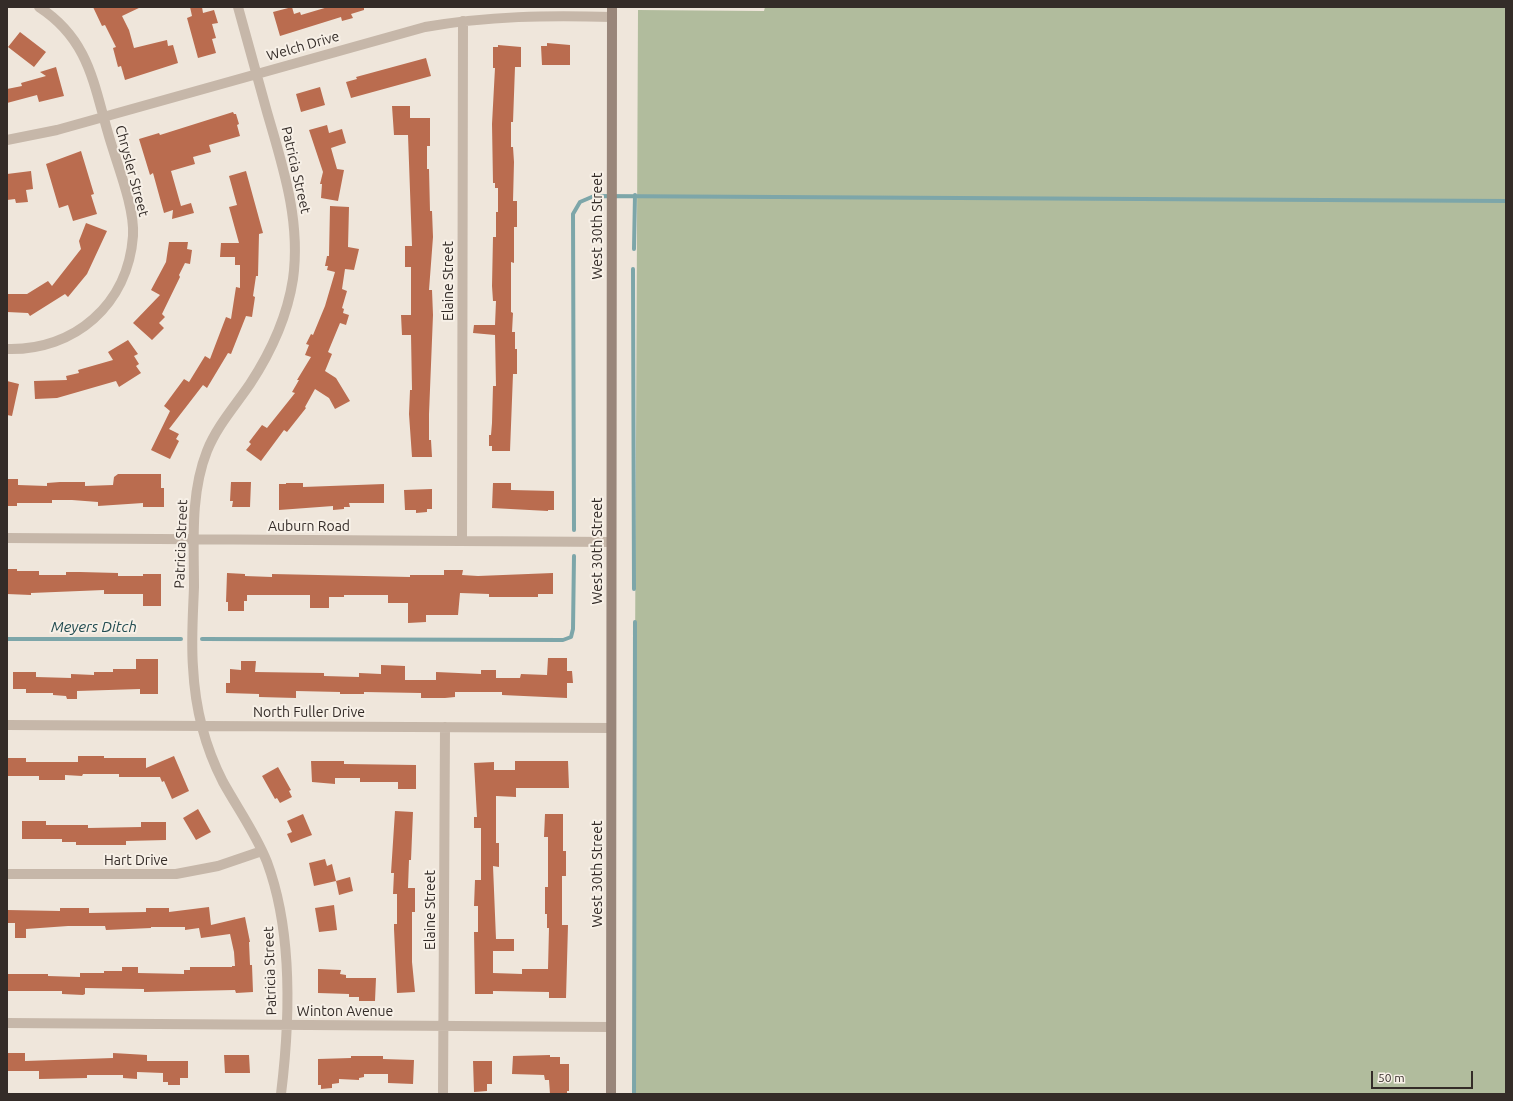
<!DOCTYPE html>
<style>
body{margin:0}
#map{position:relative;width:1513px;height:1101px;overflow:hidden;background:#efe6db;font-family:Ubuntu,sans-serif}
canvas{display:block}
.frame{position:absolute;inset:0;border:8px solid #342c28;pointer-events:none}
.scale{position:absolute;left:1371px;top:1071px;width:102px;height:18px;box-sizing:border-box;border:2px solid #342c28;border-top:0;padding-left:5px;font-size:12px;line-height:14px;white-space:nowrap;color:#342c28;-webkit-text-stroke:3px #f7f0e7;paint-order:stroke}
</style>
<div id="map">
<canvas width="1513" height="1101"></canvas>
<div class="frame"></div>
<div class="scale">50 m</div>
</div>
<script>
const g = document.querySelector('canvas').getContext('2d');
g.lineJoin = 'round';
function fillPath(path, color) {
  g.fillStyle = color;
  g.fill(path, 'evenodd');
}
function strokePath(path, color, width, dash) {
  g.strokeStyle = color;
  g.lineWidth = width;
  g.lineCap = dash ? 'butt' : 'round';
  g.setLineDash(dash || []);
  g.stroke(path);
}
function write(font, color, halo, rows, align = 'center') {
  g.font = font + ' Ubuntu,sans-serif';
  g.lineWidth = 4;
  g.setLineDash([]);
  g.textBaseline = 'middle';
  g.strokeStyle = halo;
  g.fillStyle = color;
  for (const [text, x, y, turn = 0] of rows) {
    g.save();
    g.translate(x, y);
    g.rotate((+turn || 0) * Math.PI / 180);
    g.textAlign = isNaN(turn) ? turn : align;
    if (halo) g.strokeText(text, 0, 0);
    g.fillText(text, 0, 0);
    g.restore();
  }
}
fillPath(new Path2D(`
 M 765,7 L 1506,7 L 1506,1094 L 633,1094 L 638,10 L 764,11 Z`), '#b1bc9d');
strokePath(new Path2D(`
 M 634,249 L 635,195
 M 633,269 L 634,589
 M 574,530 L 573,214 L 580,202 L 594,196 L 1506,201
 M 7,639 L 181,639
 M 202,639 L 563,640 L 571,637 L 573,629 L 574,556
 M 634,1094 L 635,622`), '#7da6a9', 4);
fillPath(new Path2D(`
 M 93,7 L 141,7 L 122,16 L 129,30 L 134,48 L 167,40 L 168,46 L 173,45 L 178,63 L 125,80 L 121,66 L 118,67 L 113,48 L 116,47 L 105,25 L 102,26 Z
 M 190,7 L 202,7 L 203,13 L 214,10 L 218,23 L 212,24 L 216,38 L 212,39 L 216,53 L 198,58 L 187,18 L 192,16 Z
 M 292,7 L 294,14 L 300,12 L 301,15 L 328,7 L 364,7 L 364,10 L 351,14 L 353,18 L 342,21 L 341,17 L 280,36 L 273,12 Z
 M 20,32 L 46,52 L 34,67 L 8,47 Z
 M 547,43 L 570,45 L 570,65 L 542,65 L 541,46 L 547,46 Z
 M 498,45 L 521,47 L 521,67 L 515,67 L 513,122 L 511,122 L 511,147 L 513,147 L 514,162 L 513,201 L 517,201 L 517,227 L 514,227 L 514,263 L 511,262 L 511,312 L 513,313 L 512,332 L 515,332 L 515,349 L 517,349 L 517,374 L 513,374 L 510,451 L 492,451 L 492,446 L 489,446 L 489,435 L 491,435 L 492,423 L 493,386 L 496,386 L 495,335 L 473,333 L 474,325 L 495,325 L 496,301 L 493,301 L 492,286 L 493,237 L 496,237 L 496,212 L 498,212 L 498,188 L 495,188 L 495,183 L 493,183 L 492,124 L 495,68 L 493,68 L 493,47 L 498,47 Z
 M 426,58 L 431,76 L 351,98 L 346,82 L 357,79 L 356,77 Z
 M 56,67 L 64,96 L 39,102 L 37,95 L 7,103 L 7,89 L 22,86 L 21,83 L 46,76 L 40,72 Z
 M 320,87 L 325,105 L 301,112 L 296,94 Z
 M 392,106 L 410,106 L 410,118 L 430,118 L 430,146 L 427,146 L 427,169 L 429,169 L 430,211 L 432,211 L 433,237 L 429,290 L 432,290 L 433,315 L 429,414 L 429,440 L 431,440 L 432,457 L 412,457 L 409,414 L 410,390 L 412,390 L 411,335 L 402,335 L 401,315 L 411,315 L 411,267 L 405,267 L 405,246 L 412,246 L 408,135 L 394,135 Z
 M 233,112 L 234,114 L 236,114 L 239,124 L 237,125 L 240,136 L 209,145 L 211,152 L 193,157 L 195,164 L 171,171 L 181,206 L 191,203 L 194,213 L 172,219 L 173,210 L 164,213 L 153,173 L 150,175 L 139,139 L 159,133 L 160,135 Z
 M 327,125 L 329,133 L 342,129 L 346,143 L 331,148 L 337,169 L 344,170 L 338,201 L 321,198 L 322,184 L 320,184 L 323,172 L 309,130 Z
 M 81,151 L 94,194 L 91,195 L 97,214 L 73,221 L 68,205 L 59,208 L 46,164 Z
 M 31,171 L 33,189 L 26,190 L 28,202 L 16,203 L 15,199 L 7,200 L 7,174 Z
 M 246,171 L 263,233 L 259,234 L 258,276 L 256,276 L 253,296 L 255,297 L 252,317 L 246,316 L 231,354 L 228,353 L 207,388 L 203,385 L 169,429 L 179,434 L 176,439 L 179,441 L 170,459 L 151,450 L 170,411 L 164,406 L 184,379 L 189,382 L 205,356 L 210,359 L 226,317 L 231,319 L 236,287 L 240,288 L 240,265 L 235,265 L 235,257 L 220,257 L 221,243 L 239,243 L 229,207 L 237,205 L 229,176 Z
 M 330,206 L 349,207 L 348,247 L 359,249 L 354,270 L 345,269 L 342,289 L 347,291 L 342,308 L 344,309 L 343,313 L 349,315 L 346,325 L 340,323 L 328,352 L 332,354 L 325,371 L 336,378 L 350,401 L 335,409 L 329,398 L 315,389 L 305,407 L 306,408 L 287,432 L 284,430 L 261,461 L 246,450 L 251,444 L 249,442 L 262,425 L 267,428 L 295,393 L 292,392 L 299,380 L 297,380 L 311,357 L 305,355 L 309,345 L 306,344 L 311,334 L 313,335 L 325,306 L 335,272 L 327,270 L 328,266 L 325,266 L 327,256 L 329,256 Z
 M 86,223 L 107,231 L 87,274 L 68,297 L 65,294 L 30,316 L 28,313 L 7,312 L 7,294 L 27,294 L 48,281 L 52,286 L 81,249 L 79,241 Z
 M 169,242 L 188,242 L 187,249 L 192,250 L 190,264 L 185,263 L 179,275 L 180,277 L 162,314 L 165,317 L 159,323 L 164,328 L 152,340 L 133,323 L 160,295 L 151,290 L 166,262 Z
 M 128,340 L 138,354 L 134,356 L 139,364 L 136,366 L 141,373 L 119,387 L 116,381 L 57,398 L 35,399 L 34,381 L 67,380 L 66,376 L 79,373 L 78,370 L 113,360 L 108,352 Z
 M 7,381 L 19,384 L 12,416 L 7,415 Z
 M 118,474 L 161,474 L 161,488 L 164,488 L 164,507 L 143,507 L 143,503 L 98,506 L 98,502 L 72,500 L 52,500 L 52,503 L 17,503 L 17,506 L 7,506 L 7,479 L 18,479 L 18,485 L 47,486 L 47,483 L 60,482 L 85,482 L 85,486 L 113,485 L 114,477 Z
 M 231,482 L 251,482 L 250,507 L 232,507 L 233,501 L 230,501 Z
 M 286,483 L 303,483 L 303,487 L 384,484 L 384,503 L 349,503 L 350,507 L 344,507 L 344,509 L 333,510 L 333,506 L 279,510 L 279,484 L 286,484 Z
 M 493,483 L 511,483 L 511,490 L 554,491 L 554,510 L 548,510 L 548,511 L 492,508 Z
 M 432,489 L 432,509 L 427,509 L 427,512 L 416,513 L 416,510 L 405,510 L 404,490 Z
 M 7,569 L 17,569 L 17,571 L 39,571 L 39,575 L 66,575 L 66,572 L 80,572 L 118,573 L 118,576 L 143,576 L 143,574 L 161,574 L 161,606 L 143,606 L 143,594 L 104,594 L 104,590 L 31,593 L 31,595 L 7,594 Z
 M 444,570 L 463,570 L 462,575 L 478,576 L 553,573 L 553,594 L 538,594 L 538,597 L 489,597 L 489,594 L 460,593 L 458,615 L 426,615 L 426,622 L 408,623 L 408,603 L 388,603 L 388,595 L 344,595 L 344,597 L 329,597 L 329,608 L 310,608 L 310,595 L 247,595 L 247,601 L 244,601 L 244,611 L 228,611 L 228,602 L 226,602 L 227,573 L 245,574 L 245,576 L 272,577 L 272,574 L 410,577 L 410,575 L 444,575 Z
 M 548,658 L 567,658 L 567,671 L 572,671 L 573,683 L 567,683 L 567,698 L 502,695 L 502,692 L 455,692 L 455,697 L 445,698 L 421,698 L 421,693 L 364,692 L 364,694 L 340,694 L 340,692 L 296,691 L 296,698 L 259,697 L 259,694 L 226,693 L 226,683 L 230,683 L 230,669 L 241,670 L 241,661 L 256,661 L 255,672 L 324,673 L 324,676 L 359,677 L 359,673 L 381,674 L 381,665 L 405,666 L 405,680 L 436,680 L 436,672 L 481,674 L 481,670 L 496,670 L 496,678 L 520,678 L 521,674 L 547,675 Z
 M 136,659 L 158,659 L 158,694 L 140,694 L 140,689 L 77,691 L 77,699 L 67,699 L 66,696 L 53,695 L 53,693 L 26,693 L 26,689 L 13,689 L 13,672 L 36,672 L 36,677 L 71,678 L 71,674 L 94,675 L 94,672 L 113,672 L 113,669 L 136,669 Z
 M 78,756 L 104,756 L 104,758 L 146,758 L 146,768 L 174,756 L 189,791 L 172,799 L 164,781 L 162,782 L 160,777 L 119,777 L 119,774 L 83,774 L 82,776 L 65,775 L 65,780 L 39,780 L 39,776 L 7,776 L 7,758 L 26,758 L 26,762 L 78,762 Z
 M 311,761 L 344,761 L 344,764 L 416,765 L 416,789 L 398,789 L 398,782 L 360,782 L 360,778 L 335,778 L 335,784 L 312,782 Z
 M 515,761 L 568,761 L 569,788 L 516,788 L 516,797 L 496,796 L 496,843 L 499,843 L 499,867 L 493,866 L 496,939 L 514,939 L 514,951 L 493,951 L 493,973 L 522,974 L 522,969 L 548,969 L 549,928 L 547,928 L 547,914 L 545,914 L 545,887 L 548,887 L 548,837 L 544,837 L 545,814 L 563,814 L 563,851 L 566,851 L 566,876 L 562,876 L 562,925 L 568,925 L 566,998 L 549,998 L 549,992 L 493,991 L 493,994 L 475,994 L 474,932 L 478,932 L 478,906 L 474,906 L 475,880 L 481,880 L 481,828 L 474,828 L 474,817 L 477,817 L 474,763 L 494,762 L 494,770 L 515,770 Z
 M 278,767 L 291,790 L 289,791 L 292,797 L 280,803 L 277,798 L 275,799 L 262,776 Z
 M 198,809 L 211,832 L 196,840 L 183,818 Z
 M 395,811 L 413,812 L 411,860 L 409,860 L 408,888 L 415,888 L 415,912 L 412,912 L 412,962 L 415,992 L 397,993 L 394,929 L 394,924 L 397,924 L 397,894 L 393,894 L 394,873 L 391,873 Z
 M 303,814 L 312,835 L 291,843 L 287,834 L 292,832 L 287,821 Z
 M 22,821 L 46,821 L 46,825 L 88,825 L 88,828 L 141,827 L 141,822 L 166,822 L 166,840 L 126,841 L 126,845 L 76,845 L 76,842 L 62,842 L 62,839 L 22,839 Z
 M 325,859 L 327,866 L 332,864 L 336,881 L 314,886 L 309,863 Z
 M 350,877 L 353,891 L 339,895 L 336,881 Z
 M 334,905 L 337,930 L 319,932 L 315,908 Z
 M 209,907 L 211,925 L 245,917 L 250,942 L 249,942 L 250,965 L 252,965 L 253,992 L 236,993 L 235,990 L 144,992 L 144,989 L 85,988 L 85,994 L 83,995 L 62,994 L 62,991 L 7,991 L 7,974 L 48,974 L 48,976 L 80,977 L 80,973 L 104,973 L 104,971 L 122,971 L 122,967 L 138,967 L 138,973 L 184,974 L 184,970 L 190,970 L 190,967 L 232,967 L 232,966 L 235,966 L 234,952 L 230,934 L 201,938 L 199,928 L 185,930 L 185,927 L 151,927 L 151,928 L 106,930 L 105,926 L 68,926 L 26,929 L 26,938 L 15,938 L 15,923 L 7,923 L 7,910 L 60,911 L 60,908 L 89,908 L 89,913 L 146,912 L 146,908 L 169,908 L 169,912 Z
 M 318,969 L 341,970 L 340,974 L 346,975 L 346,978 L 376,978 L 375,1001 L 359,1001 L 359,997 L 349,997 L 349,994 L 318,993 Z
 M 7,1053 L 25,1053 L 25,1061 L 113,1058 L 113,1053 L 147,1055 L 147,1061 L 188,1061 L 188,1078 L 180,1078 L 180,1085 L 168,1085 L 168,1082 L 163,1082 L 163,1073 L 137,1072 L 137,1079 L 123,1078 L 123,1075 L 87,1075 L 87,1078 L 39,1079 L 39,1071 L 7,1071 Z
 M 224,1055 L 249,1055 L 250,1073 L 225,1073 Z
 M 550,1055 L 550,1057 L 560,1057 L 560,1064 L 569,1064 L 569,1091 L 567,1091 L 567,1094 L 550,1094 L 549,1080 L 545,1080 L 544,1075 L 512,1074 L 513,1056 Z
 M 351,1056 L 383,1056 L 383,1059 L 414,1060 L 413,1084 L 388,1083 L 388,1074 L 364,1074 L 364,1077 L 359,1078 L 359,1080 L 339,1079 L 339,1083 L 332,1084 L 332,1088 L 321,1089 L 321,1085 L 318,1085 L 318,1059 L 351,1058 Z
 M 473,1061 L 492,1061 L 492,1084 L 487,1084 L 487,1091 L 474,1092 Z`), '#ba6c4f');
strokePath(new Path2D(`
 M 238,7 C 248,42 257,77 267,112 C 283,167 301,221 293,279 C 287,318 271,352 250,384 C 235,406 217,426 207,451 C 190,494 194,542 194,587 C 193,614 191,641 193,667 C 195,707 205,747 223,782 C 238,809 256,834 267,862 C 293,932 290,1021 281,1094
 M 7,140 L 57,130 L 425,27 C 488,16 548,15 612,17
 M 7,349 C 75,351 128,304 133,236 C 135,207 116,162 108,133 C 93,81 88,39 39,7
 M 7,538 L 611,542
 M 462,541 L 463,21
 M 7,725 L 611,728
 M 7,874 L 176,874 L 218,866 L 262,851
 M 7,1023 L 610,1027
 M 443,1094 L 445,727`), '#c6b7a9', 10);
strokePath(new Path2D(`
 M 611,1094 L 612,7`), '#99867a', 10);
write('14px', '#342c28', '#f7f0e7', [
 ["Welch Drive",303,46,-16],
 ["Patricia Street",296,170,77],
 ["Chrysler Street",132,171,75],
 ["West 30th Street",597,226,-90],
 ["Elaine Street",448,281,-90],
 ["Auburn Road",309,526],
 ["Patricia Street",181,544,-88],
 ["West 30th Street",597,551,-90],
 ["North Fuller Drive",309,712],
 ["Hart Drive",136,860],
 ["West 30th Street",597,874,-90],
 ["Elaine Street",430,910,-90],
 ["Patricia Street",270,971,-92],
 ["Winton Avenue",345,1011]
]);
write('italic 15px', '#224c51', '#f7f0e7', [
 ["Meyers Ditch",94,627]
]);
</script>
